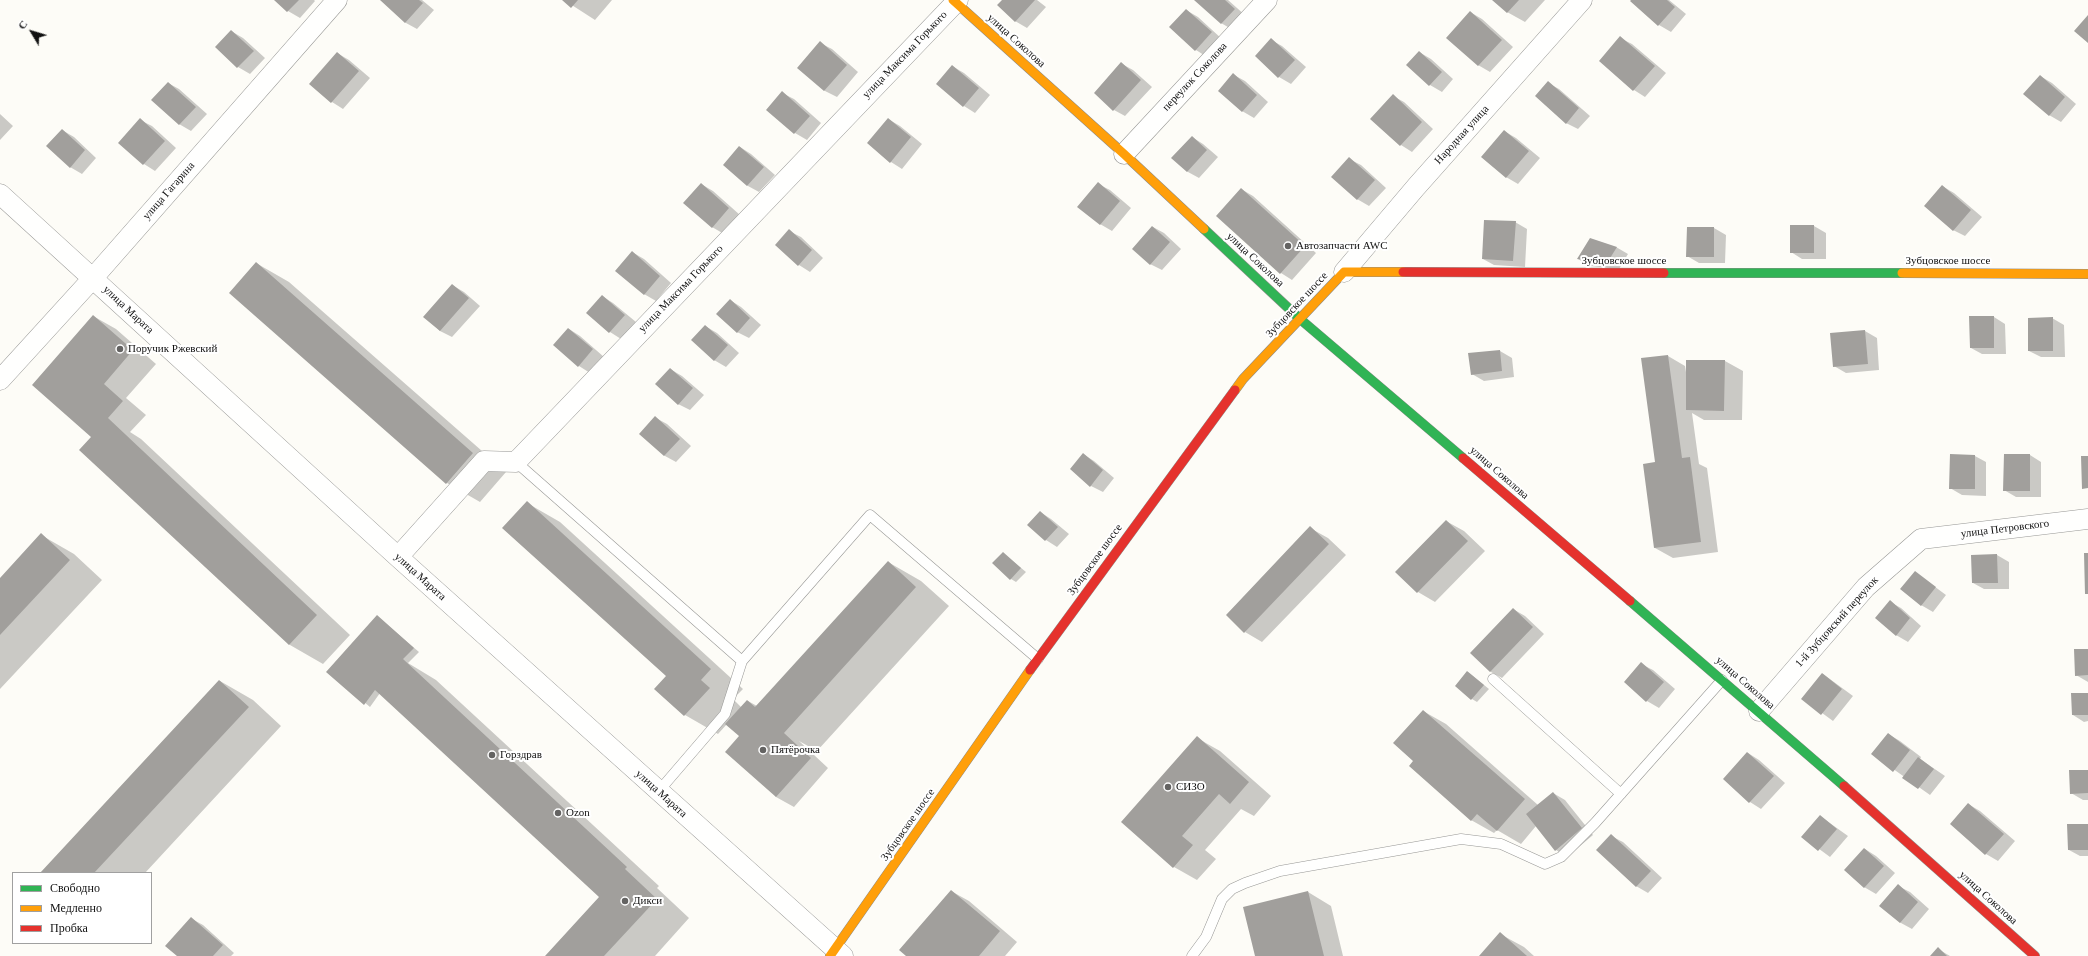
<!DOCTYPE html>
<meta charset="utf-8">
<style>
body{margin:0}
#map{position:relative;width:2088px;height:956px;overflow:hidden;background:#fdfcf7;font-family:"Times New Roman",serif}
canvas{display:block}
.legend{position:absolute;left:12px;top:872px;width:140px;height:72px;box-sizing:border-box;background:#fff;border:1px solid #a0a0a0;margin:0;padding:5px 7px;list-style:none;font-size:12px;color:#111}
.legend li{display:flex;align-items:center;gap:8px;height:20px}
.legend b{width:20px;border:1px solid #a0a0a0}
.north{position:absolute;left:12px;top:12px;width:40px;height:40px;-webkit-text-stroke:3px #fff;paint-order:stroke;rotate:308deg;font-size:11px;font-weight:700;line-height:16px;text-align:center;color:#111}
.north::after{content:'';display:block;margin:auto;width:14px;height:18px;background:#111;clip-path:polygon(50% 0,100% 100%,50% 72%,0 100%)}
</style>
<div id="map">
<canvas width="2088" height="956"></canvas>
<ul class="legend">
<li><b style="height:5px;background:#30b455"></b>Свободно</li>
<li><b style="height:5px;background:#ff9f0a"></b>Медленно</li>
<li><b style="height:5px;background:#e5322d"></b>Пробка</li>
</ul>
<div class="north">С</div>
</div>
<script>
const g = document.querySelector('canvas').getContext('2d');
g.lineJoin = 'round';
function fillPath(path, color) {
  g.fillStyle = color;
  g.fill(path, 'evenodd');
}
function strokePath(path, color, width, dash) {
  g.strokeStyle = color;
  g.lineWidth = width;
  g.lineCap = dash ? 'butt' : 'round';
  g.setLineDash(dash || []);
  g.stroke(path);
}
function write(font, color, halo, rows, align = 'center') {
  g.font = font + ' "Times New Roman",serif';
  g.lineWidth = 4;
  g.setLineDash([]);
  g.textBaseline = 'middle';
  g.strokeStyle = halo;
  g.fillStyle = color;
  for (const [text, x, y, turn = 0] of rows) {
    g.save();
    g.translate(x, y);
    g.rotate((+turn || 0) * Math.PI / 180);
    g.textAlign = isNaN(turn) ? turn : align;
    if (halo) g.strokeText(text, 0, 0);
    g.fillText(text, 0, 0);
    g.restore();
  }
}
fillPath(new Path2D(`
 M 276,0 L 314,0 L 315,1 L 300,18 L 288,11 Z
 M 381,0 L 422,0 L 434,10 L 417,29 L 406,23 Z
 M 564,0 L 612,0 L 595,20 Z
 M 1003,0 L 1037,0 L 1046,7 L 1027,28 L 1015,21 Z
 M 1196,0 L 1228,0 L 1246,16 L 1233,30 L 1221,23 Z
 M 1494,0 L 1545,0 L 1525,22 L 1507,12 Z
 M 1632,0 L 1669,0 L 1686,14 L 1671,32 L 1659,25 L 1631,1 Z
 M 1186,10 L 1198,17 L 1223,40 L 1207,57 L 1196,50 Z
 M 1470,12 L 1482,19 L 1513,47 L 1490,72 L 1478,65 Z
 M 231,31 L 243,38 L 265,58 L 250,74 L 238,67 L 217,47 Z
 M 1620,38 L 1632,44 L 1666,73 L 1645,97 L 1634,90 Z
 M 1271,40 L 1282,46 L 1306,67 L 1291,84 L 1279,77 L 1256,56 Z
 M 820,43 L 832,49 L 858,72 L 837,97 L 825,91 L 799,68 Z
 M 1419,52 L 1431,59 L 1453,79 L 1442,92 L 1430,85 L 1408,65 Z
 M 337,53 L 349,60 L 370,78 L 343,109 L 332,102 Z
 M 1122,64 L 1133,70 L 1152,87 L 1125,116 L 1114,110 Z
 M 952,66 L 964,73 L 990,95 L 975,113 L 964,106 Z
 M 1234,75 L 1245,81 L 1268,102 L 1254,118 L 1242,111 Z
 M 2040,76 L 2052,83 L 2076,104 L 2061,122 L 2049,115 Z
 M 168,83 L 179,89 L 207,114 L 191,131 L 179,124 Z
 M 1548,83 L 1559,89 L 1590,116 L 1578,129 L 1566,123 Z
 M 782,93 L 794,99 L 821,123 L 807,140 L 795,133 L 768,109 Z
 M 1393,96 L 1404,102 L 1433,129 L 1412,152 L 1401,145 L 1371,119 Z
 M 0,114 L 13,126 L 0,140 Z
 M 888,119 L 900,126 L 922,144 L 902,169 L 891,162 Z
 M 140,120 L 152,126 L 176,148 L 155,171 L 144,164 L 119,143 Z
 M 62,130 L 74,137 L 96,158 L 82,174 L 70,167 Z
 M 1504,131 L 1516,138 L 1540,158 L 1518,184 L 1506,177 Z
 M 1192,137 L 1203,144 L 1218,157 L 1199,178 L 1188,172 L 1173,158 Z
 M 740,147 L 751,154 L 775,175 L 759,192 L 748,186 L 724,165 Z
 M 1349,159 L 1361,165 L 1386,188 L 1369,206 L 1357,199 Z
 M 701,184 L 713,191 L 740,215 L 724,234 L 712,227 Z
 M 1098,184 L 1110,190 L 1131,208 L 1112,231 L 1100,224 Z
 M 1942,186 L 1954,193 L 1982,217 L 1965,236 L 1953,230 Z
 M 1241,189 L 1253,196 L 1316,253 L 1292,280 L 1281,273 L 1217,216 Z
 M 1515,222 L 1527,229 L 1525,267 L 1494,265 L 1483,259 Z
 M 1814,226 L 1826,233 L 1826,259 L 1802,259 L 1791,252 Z
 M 1153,227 L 1164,233 L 1181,249 L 1162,270 L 1150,264 Z
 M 1688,228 L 1714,228 L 1726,235 L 1725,263 L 1699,263 L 1687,256 Z
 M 789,231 L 801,237 L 823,258 L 810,272 L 799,265 Z
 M 1616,247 L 1628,254 L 1619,269 L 1590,266 L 1578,259 Z
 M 632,252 L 644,259 L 671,283 L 656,301 L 644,294 Z
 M 256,263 L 289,282 L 506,472 L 480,502 L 447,483 Z
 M 452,285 L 464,292 L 480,306 L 452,337 L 440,331 L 425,317 Z
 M 602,296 L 613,303 L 636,322 L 621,339 L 610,332 Z
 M 730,300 L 741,307 L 761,325 L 749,338 L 737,332 Z
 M 93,316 L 116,329 L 156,364 L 126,398 L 146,415 L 130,432 L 141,439 L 350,635 L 323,664 L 290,645 L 81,450 L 93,437 Z
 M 1994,317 L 2005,324 L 2006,354 L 1982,354 L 1971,348 Z
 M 2052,318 L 2064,325 L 2065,357 L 2041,357 L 2029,351 Z
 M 705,326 L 717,333 L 739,353 L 726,367 L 714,360 Z
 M 569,329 L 580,336 L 604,357 L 590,373 L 579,366 Z
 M 1865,331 L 1877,338 L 1879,370 L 1846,373 L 1834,366 Z
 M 1500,351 L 1512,358 L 1514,377 L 1484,381 L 1472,374 Z
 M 1668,356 L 1685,366 L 1686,372 L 1687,361 L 1725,361 L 1743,371 L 1742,420 L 1704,420 L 1692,413 L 1699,464 L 1707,468 L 1718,552 L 1673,558 L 1655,548 L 1656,463 Z
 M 670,369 L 682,376 L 704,395 L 690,410 L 678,404 Z
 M 656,418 L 667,424 L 691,446 L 676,462 L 665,456 L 641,434 Z
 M 1083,454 L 1094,461 L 1114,478 L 1103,492 L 1091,486 L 1071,469 Z
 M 2030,455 L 2041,462 L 2041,497 L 2016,497 L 2004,490 Z
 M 1975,456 L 1986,462 L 1986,496 L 1962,495 L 1950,488 Z
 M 527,503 L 560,522 L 743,689 L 733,699 L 742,708 L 748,701 L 757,706 L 888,562 L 921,581 L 949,606 L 817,751 L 799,741 L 828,768 L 794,807 L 776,797 L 740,736 L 727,724 L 718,734 L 685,715 L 656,689 L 667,676 Z
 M 1040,512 L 1051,519 L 1069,534 L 1057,547 L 1046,540 L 1028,525 Z
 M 1446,521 L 1464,531 L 1485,551 L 1435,602 L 1418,592 L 1397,572 Z
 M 1310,528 L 1328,538 L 1346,555 L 1262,642 L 1245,632 Z
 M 41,535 L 74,554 L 102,580 L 0,689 L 0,579 Z
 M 1003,553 L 1026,572 L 1016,582 L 1011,579 Z
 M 1997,555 L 2009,562 L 2009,589 L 1984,589 L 1973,583 Z
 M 1915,572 L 1946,595 L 1933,612 L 1921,605 Z
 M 1890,602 L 1901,608 L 1921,626 L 1908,642 L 1896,635 Z
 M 1513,609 L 1525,616 L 1544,634 L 1502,678 L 1491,672 L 1471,653 Z
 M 377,616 L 419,652 L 408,663 L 436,680 L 659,886 L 657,888 L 689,918 L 655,956 L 546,956 L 601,897 L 380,693 L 370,707 L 328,672 Z
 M 2088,650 L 2088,682 L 2076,675 Z
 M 1641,664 L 1653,670 L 1675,689 L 1659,708 L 1647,701 Z
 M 1468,672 L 1489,689 L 1477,702 L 1472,699 Z
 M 1823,674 L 1853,696 L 1833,721 L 1803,699 Z
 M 220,681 L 253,700 L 281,726 L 145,873 L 41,873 Z
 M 2088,694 L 2088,721 L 2084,722 L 2073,715 Z
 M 1423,711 L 1446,724 L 1538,805 L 1553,793 L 1565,800 L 1593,835 L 1567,857 L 1556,850 L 1536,826 L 1521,844 L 1497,830 L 1494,833 L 1471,820 L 1415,761 Z
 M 1888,734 L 1900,741 L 1921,757 L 1920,759 L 1945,776 L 1930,795 L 1872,754 Z
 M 1197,738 L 1220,751 L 1271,796 L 1254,816 L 1241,809 L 1205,850 L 1216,859 L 1197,880 L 1174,867 L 1123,822 Z
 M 1748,753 L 1759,760 L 1785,783 L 1761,809 L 1750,802 L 1724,779 Z
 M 2088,771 L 2088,800 L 2083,800 L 2071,793 Z
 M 1968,804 L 1980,811 L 2015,841 L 1998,861 L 1986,854 L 1951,824 Z
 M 1820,816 L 1848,836 L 1830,857 L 1803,837 Z
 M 2088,825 L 2088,856 L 2080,856 L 2069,850 Z
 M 1611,836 L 1623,842 L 1662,878 L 1648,893 L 1636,886 Z
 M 1865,849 L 1876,856 L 1895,873 L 1876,894 L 1864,887 Z
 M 1898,886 L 1910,892 L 1929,909 L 1912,929 L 1901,923 L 1881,906 Z
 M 951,891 L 969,901 L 1017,942 L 1005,956 L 908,956 Z
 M 1308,892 L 1331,906 L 1343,956 L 1256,956 Z
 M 192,919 L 203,925 L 234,953 L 231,956 L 178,956 Z
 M 1500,934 L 1524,947 L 1534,956 L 1480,956 Z
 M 1938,949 L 1950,956 L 1932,956 Z`), '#0003');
fillPath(new Path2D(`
 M 274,0 L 299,0 L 287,12 Z
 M 380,0 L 419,0 L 423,3 L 405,23 Z
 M 562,0 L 578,0 L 571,8 Z
 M 1002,0 L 1035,0 L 1015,22 L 997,5 Z
 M 1194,0 L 1225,0 L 1235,9 L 1221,24 Z
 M 1492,0 L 1519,0 L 1507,13 Z
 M 1631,0 L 1667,0 L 1675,7 L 1658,26 L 1630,1 Z
 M 1186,9 L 1212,32 L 1195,51 L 1169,27 Z
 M 1470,11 L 1502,40 L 1478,66 L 1446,38 Z
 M 2088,15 L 2088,43 L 2074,31 Z
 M 231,30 L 254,51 L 237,68 L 215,47 Z
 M 1620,36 L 1655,66 L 1633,91 L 1599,61 Z
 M 1271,38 L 1295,60 L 1278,78 L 1255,56 Z
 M 820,41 L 847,65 L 824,91 L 797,68 Z
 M 1419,51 L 1442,72 L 1429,86 L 1406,65 Z
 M 337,52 L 359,71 L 331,103 L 309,84 Z
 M 1121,62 L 1141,80 L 1113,111 L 1094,93 Z
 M 952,65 L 979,88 L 963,107 L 936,84 Z
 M 1233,73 L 1257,95 L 1242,112 L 1218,91 Z
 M 2040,75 L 2065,97 L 2049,116 L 2023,94 Z
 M 1548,81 L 1579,108 L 1566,124 L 1535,96 Z
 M 168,82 L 196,107 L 179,125 L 151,100 Z
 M 782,91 L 810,116 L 794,134 L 766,110 Z
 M 1393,94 L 1422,122 L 1400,146 L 1370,119 Z
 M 140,118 L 165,141 L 143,165 L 118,143 Z
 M 888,118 L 911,137 L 890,163 L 867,143 Z
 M 62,129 L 85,150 L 70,168 L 46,146 Z
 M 1504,130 L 1529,151 L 1506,178 L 1481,157 Z
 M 1192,136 L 1207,150 L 1187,172 L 1171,158 Z
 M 739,146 L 764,167 L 747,186 L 723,165 Z
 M 1349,157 L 1375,180 L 1357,200 L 1331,177 Z
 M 1098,182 L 1120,201 L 1100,225 L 1077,207 Z
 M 701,183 L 729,208 L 712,228 L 683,203 Z
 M 1942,185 L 1971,210 L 1953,231 L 1924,206 Z
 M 1241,188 L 1305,246 L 1280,274 L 1216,216 Z
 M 1484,220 L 1516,221 L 1513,261 L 1482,259 Z
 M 1790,225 L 1814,225 L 1814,253 L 1790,253 Z
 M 1152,226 L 1170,242 L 1150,265 L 1132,249 Z
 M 1687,227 L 1714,227 L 1714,257 L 1686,257 Z
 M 789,229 L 812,250 L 798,266 L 775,245 Z
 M 1590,238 L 1617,247 L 1607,263 L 1577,259 Z
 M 632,251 L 660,276 L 644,295 L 615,271 Z
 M 256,262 L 473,453 L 446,484 L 229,293 Z
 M 452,284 L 469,298 L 440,331 L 423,317 Z
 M 602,295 L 625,315 L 609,333 L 586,313 Z
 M 730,299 L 750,318 L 737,333 L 716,314 Z
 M 93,315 L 133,350 L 104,384 L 123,401 L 108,418 L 317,615 L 289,645 L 79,450 L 91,437 L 32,385 Z
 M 1969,316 L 1994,316 L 1994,348 L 1970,348 Z
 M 2053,317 L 2053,351 L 2028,351 L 2028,318 Z
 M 705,325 L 728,345 L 714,361 L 691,340 Z
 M 568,328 L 593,349 L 578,367 L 553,345 Z
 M 1865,330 L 1868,364 L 1833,367 L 1830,333 Z
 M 1500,350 L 1502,371 L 1471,375 L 1468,353 Z
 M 1668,355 L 1682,458 L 1690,457 L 1701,542 L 1654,548 L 1643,464 L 1655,462 L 1641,358 Z
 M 1686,360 L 1725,360 L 1724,411 L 1686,410 Z
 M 670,368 L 693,388 L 678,405 L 655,384 Z
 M 655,416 L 680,439 L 664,456 L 639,434 Z
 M 1083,453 L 1103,470 L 1090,487 L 1070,469 Z
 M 1950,454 L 1975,455 L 1975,489 L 1949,489 Z
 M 2004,454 L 2030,454 L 2030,491 L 2003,491 Z
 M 2081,456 L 2088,456 L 2088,488 L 2082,489 Z
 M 527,501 L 711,669 L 701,680 L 710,688 L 684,716 L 654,689 L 666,676 L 502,528 Z
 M 1040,511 L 1058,527 L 1045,541 L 1027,525 Z
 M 1446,520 L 1468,541 L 1417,593 L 1395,572 Z
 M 1310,526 L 1329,544 L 1244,633 L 1226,615 Z
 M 41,533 L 70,560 L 0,635 L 0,578 Z
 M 1003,552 L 1021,568 L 1010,580 L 992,563 Z
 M 2084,553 L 2088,553 L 2088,594 L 2085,594 Z
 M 1997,554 L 1998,583 L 1972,583 L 1971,555 Z
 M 888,561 L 916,587 L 784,733 L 811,758 L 776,797 L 725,752 L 739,736 L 725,724 L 747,700 L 755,707 Z
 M 1915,571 L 1936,587 L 1921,606 L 1900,589 Z
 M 1890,600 L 1910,618 L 1896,636 L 1875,618 Z
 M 1513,608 L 1533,627 L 1490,672 L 1470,653 Z
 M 377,615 L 414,648 L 403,659 L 627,867 L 625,869 L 657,899 L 604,956 L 545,956 L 599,897 L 375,690 L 364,705 L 326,672 Z
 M 2074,649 L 2088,649 L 2088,675 L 2075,676 Z
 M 1641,662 L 1664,682 L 1646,702 L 1624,682 Z
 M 1467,671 L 1484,685 L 1471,700 L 1455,686 Z
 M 1822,673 L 1842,689 L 1821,715 L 1801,699 Z
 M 219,680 L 249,707 L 94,873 L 40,873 Z
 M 2071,693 L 2088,693 L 2088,715 L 2072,715 Z
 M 1423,710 L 1525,799 L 1497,831 L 1477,814 L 1471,821 L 1409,766 L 1413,761 L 1393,743 Z
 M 1888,733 L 1910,750 L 1893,772 L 1871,754 Z
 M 1197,736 L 1249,782 L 1230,804 L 1219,794 L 1182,836 L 1193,845 L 1173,868 L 1121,822 Z
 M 1747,752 L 1774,776 L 1749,803 L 1723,779 Z
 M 1918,757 L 1934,769 L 1918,789 L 1902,778 Z
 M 2069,770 L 2088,770 L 2088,793 L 2070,794 Z
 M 1553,792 L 1582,828 L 1555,851 L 1526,814 Z
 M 1968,803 L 2004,834 L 1985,855 L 1950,824 Z
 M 1820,815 L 1837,829 L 1818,851 L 1801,837 Z
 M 2067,824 L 2088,824 L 2088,850 L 2068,850 Z
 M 1611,834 L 1651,871 L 1636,887 L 1596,850 Z
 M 1864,848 L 1884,866 L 1864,888 L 1844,870 Z
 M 1898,884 L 1918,902 L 1900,923 L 1879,906 Z
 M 951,890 L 1000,931 L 979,956 L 906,956 L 899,950 Z
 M 1308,891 L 1324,956 L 1255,956 L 1243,907 Z
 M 191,917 L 223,945 L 213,956 L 177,956 L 165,946 Z
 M 1500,932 L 1527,956 L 1479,956 Z
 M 1938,947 L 1947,956 L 1930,956 Z`), '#a19f9c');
const lane = new Path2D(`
 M 516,462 L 742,661 L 870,515 L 1038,659
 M 1493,679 L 1621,794
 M 658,792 L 725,714 L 742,661
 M 1192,956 L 1206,937 L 1222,899 L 1232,889 L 1245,883 L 1280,871 L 1461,839 L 1501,844 L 1545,864 L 1561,857 L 1595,823 L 1722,680`);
const street = new Path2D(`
 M 1124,154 L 1267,0
 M 0,194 L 398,557 L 843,956
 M 1344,272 L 1416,187 L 1582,0
 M 0,380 L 93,278 L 337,0
 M 398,557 L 484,461 L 516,462 L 958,0
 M 1759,711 L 1866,587 L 1921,539 L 2088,519`);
const fast = new Path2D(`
 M 1204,229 L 1300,319 L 1463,458
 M 1664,273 L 1902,273
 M 1630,601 L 1844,786`);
const slow = new Path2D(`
 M 953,0 L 1124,154 L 1204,229
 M 1902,273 L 2088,274
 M 1235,390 L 1243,379 L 1344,272 L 1403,272
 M 830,956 L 1030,670`);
const jam = new Path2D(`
 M 1403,272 L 1664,273
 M 1463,458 L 1630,601
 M 1030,670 L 1235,390
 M 1844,786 L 2035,956`);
strokePath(lane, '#979795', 11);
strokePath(street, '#979795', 21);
strokePath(fast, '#8e8d8b', 10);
strokePath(slow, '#8e8d8b', 10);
strokePath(jam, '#8e8d8b', 10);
strokePath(lane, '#fffffe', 10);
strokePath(street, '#fffffe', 20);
strokePath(fast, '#30b455', 9);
strokePath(slow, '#ff9f0a', 9);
strokePath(jam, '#e5322d', 9);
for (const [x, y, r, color] of [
 [1288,246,4,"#646362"],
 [120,349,4,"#646362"],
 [763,750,4,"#646362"],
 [492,755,4,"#646362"],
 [1168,787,4,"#646362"],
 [558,813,4,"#646362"],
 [625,901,4,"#646362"]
]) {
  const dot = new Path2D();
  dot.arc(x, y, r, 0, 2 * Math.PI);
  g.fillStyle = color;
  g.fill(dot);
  strokePath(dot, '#fff', 1.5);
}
write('11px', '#111', '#fff', [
 ["улица Соколова",1016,41,42],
 ["улица Максима Горького",905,55,-46],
 ["переулок Соколова",1195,77,-47],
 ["Народная улица",1462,135,-48],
 ["улица Гагарина",169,191,-49],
 ["улица Соколова",1255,260,43],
 ["Зубцовское шоссе",1624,261],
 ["Зубцовское шоссе",1948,261],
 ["улица Максима Горького",681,289,-46],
 ["Зубцовское шоссе",1297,305,-47],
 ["улица Марата",128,310,43],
 ["улица Соколова",1499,473,41],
 ["улица Петровского",2005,529,-7],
 ["Зубцовское шоссе",1095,560,-54],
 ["улица Марата",420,577,42],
 ["1-й Зубцовский переулок",1837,622,-48],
 ["улица Соколова",1745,683,41],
 ["улица Марата",661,794,42],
 ["Зубцовское шоссе",908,825,-55],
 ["улица Соколова",1988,898,42]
]);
write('11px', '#111', '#fff', [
 ["Автозапчасти AWC",1296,246],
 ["Поручик Ржевский",128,349],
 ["Пятёрочка",771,750],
 ["Горздрав",500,755],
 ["СИЗО",1176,787],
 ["Ozon",566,813],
 ["Дикси",633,901]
], 'left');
</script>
